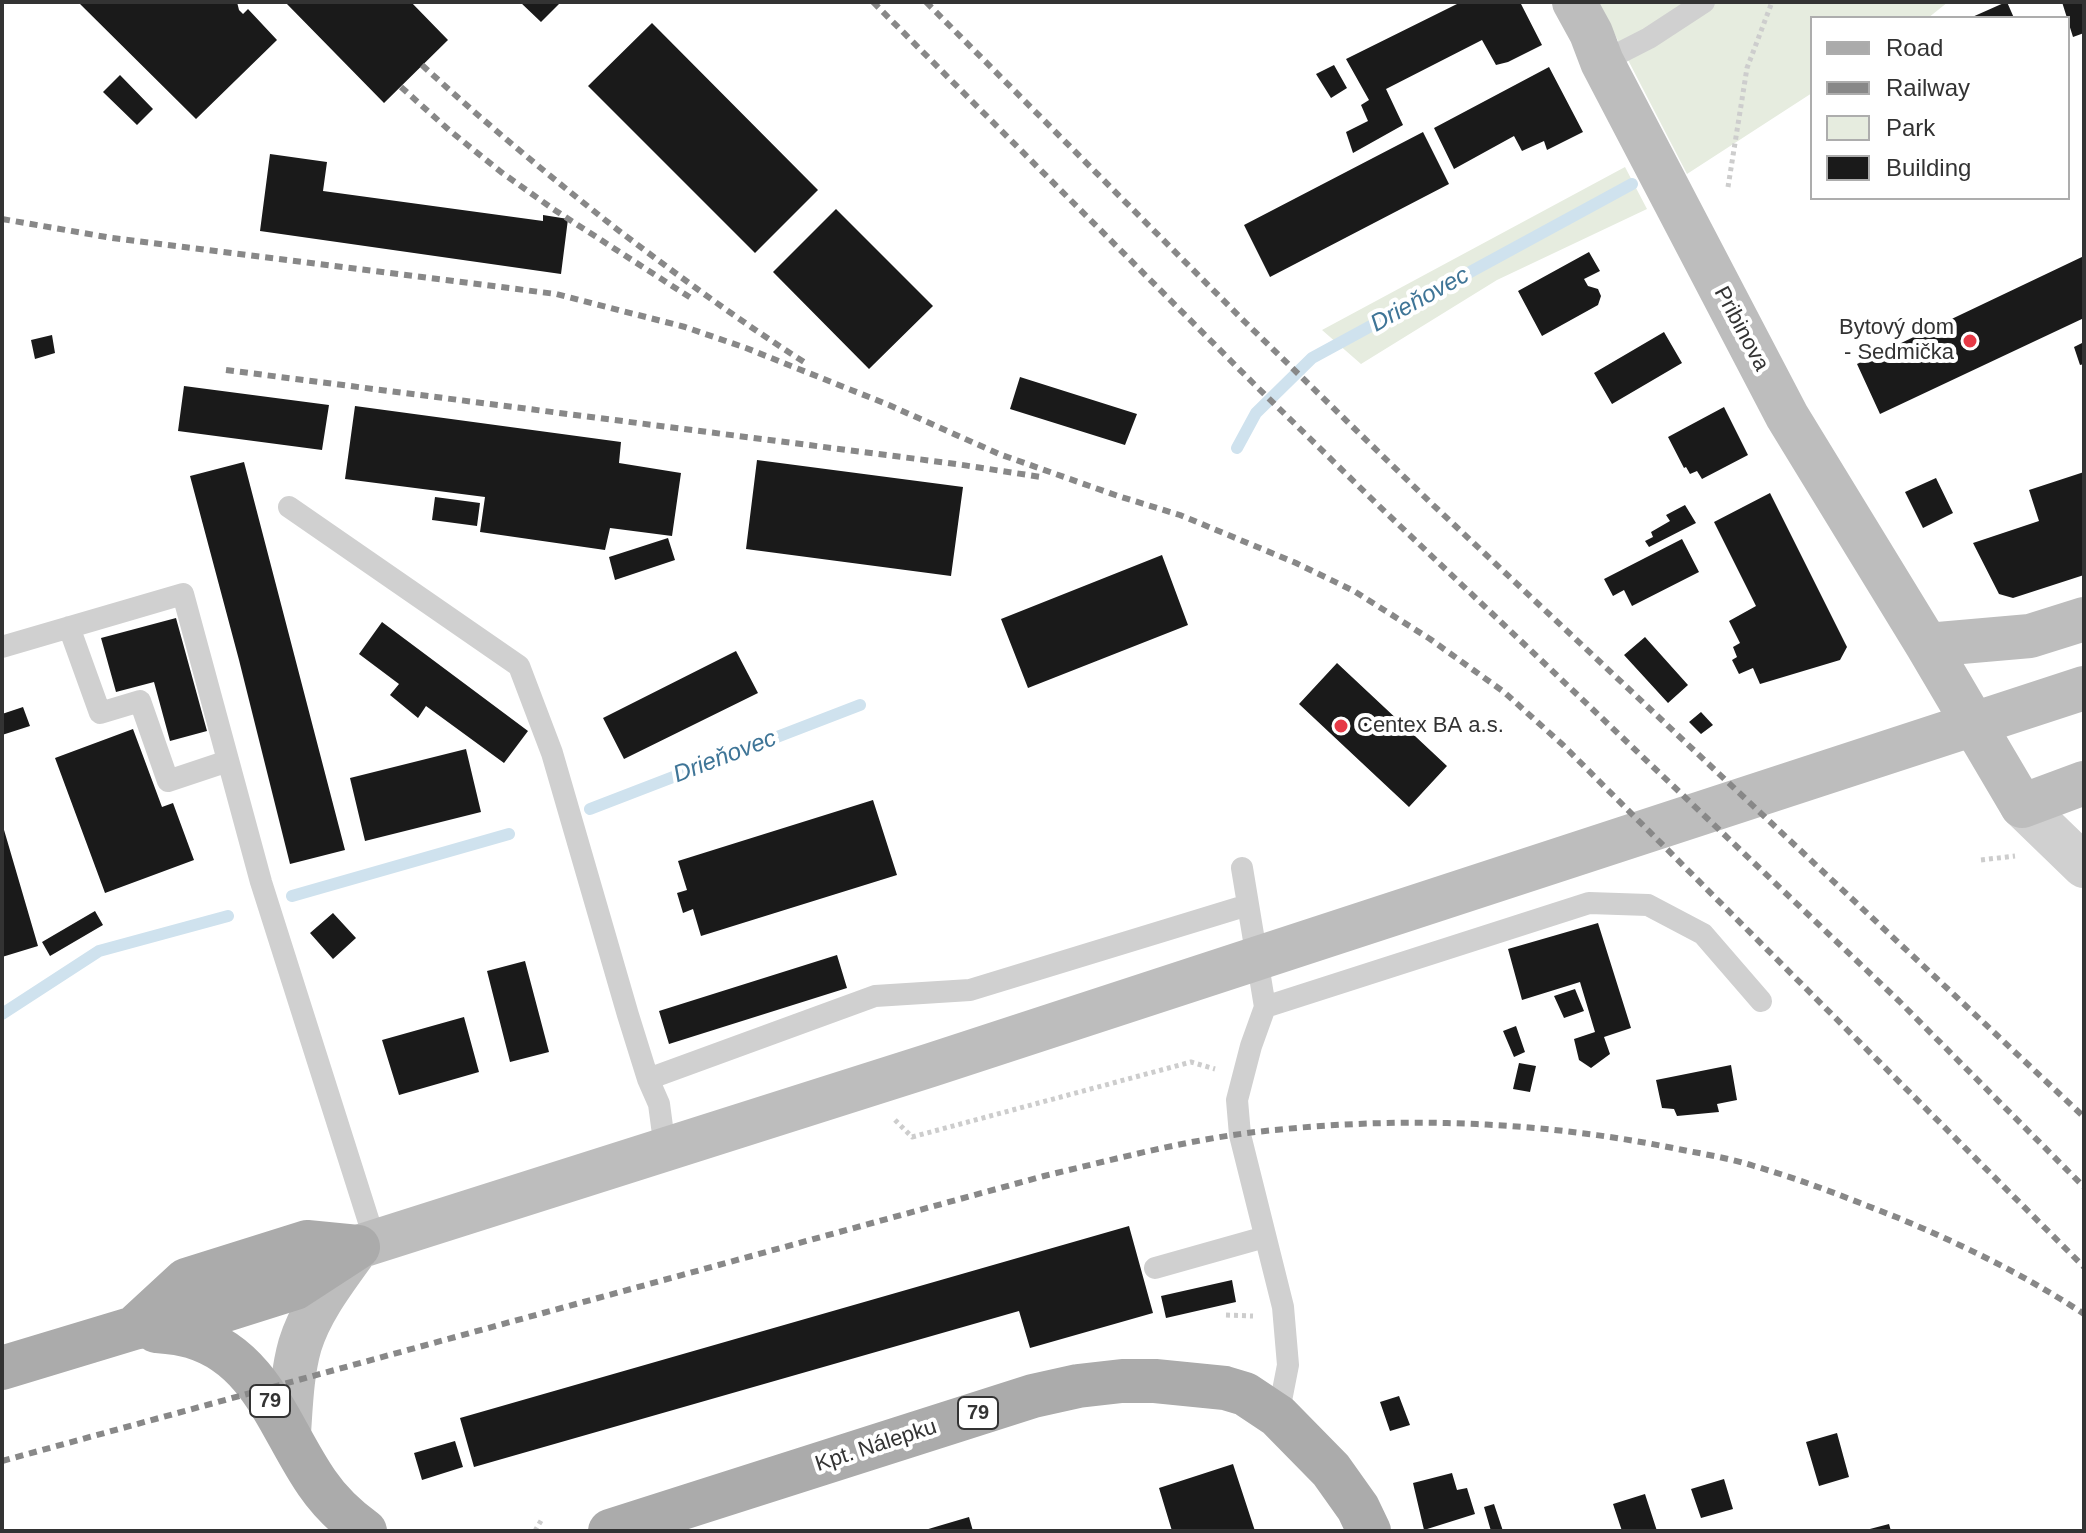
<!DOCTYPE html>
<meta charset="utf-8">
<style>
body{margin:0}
#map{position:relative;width:2086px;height:1533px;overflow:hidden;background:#fff;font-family:Helvetica,sans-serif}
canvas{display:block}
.frame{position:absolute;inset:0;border:4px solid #333;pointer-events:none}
.legend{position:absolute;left:1810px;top:16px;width:260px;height:184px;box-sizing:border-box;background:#fff;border:2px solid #adadad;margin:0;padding:10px 14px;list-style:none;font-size:24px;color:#333}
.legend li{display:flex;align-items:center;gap:16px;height:40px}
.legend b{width:40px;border:2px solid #adadad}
</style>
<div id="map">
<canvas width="2086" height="1533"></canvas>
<div class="frame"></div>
<ul class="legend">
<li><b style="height:10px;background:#ababab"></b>Road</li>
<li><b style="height:10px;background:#888"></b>Railway</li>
<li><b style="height:22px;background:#e6ecdf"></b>Park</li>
<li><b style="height:22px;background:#1a1a1a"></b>Building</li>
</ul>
</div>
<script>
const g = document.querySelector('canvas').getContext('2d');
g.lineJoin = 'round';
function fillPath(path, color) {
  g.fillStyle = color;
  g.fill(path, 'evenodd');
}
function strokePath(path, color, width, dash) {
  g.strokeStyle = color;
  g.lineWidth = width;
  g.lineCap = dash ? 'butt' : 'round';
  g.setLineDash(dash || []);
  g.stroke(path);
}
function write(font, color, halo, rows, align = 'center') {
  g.font = font + ' Helvetica,sans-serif';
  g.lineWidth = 8;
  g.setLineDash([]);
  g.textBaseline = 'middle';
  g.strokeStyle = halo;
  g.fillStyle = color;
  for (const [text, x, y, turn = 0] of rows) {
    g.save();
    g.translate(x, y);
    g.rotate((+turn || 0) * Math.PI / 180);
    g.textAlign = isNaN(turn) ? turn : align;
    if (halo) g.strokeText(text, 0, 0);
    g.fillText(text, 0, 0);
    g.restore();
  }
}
fillPath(new Path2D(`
 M 1598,2 L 1948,2 L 1928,18 L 1812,18 L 1812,93 L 1687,174 Z
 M 1625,167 L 1647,209 L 1497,280 L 1361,364 L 1322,330 Z`), '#e6ecdf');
strokePath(new Path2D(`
 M 1237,448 L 1256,413 L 1312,358 L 1632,184
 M 590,809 L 860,705
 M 292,896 L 509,834
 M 2,1014 L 99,951 L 228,916`), '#cfe2ee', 12);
fillPath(new Path2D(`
 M 78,2 L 237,2 L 239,10 L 243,14 L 248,9 L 277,40 L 196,119 Z
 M 285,2 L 411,2 L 448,40 L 384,103 Z
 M 520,2 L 561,2 L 541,22 Z
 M 1461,2 L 1520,2 L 1542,45 L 1508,62 L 1496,65 L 1482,40 L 1386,89 L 1403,125 L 1353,153 L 1346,132 L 1368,121 L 1361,105 L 1369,100 L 1346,59 Z
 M 2007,2 L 2014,18 L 1970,18 L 2006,2 Z
 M 2062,2 L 2084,2 L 2084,33 L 2073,37 Z
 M 652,23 L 818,190 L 755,253 L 588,86 Z
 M 1334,65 L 1347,88 L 1331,98 L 1316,74 Z
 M 1549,67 L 1583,132 L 1547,150 L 1544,141 L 1522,151 L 1514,136 L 1454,169 L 1434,128 Z
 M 120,75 L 153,109 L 137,125 L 103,92 Z
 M 1423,132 L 1449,184 L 1270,277 L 1244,225 Z
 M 270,154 L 327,162 L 323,191 L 543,221 L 543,215 L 568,219 L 561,274 L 260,231 Z
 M 836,209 L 933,306 L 869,369 L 773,272 Z
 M 1589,252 L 1600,271 L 1584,279 L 1588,286 L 1598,289 L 1601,296 L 1598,305 L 1542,336 L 1518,291 Z
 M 2084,256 L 2084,318 L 1880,414 L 1857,364 Z
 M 1664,332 L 1682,363 L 1612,404 L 1594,373 Z
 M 52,335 L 55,353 L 35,359 L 31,340 Z
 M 2084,342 L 2084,364 L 2080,365 L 2074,347 Z
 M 1020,377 L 1137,414 L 1125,445 L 1010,409 Z
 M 184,386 L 329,405 L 322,450 L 178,431 Z
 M 355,406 L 621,442 L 619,463 L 681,473 L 672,536 L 610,528 L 605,550 L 480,532 L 485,497 L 345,479 Z
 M 1724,407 L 1748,455 L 1702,479 L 1697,471 L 1690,474 L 1686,467 L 1684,468 L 1668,437 Z
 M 757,460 L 963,487 L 951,576 L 746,549 Z
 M 244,462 L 345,850 L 290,864 L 239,660 L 190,476 Z
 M 2084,472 L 2084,575 L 2013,598 L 1999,594 L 1973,543 L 2039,521 L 2029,490 Z
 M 1936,478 L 1953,513 L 1923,528 L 1905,492 Z
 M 1770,493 L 1847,647 L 1840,660 L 1760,684 L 1753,668 L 1739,674 L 1732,660 L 1737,657 L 1733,647 L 1740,643 L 1729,621 L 1756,606 L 1714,522 Z
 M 435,497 L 480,503 L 477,526 L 432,520 Z
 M 1685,505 L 1696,523 L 1649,547 L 1645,541 L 1653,537 L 1651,532 L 1670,521 L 1666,515 Z
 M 668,538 L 675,560 L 615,580 L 609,557 Z
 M 1682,539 L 1699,572 L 1632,606 L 1624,590 L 1613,596 L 1604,579 Z
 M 1162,555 L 1188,625 L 1028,688 L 1001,619 Z
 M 176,618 L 207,731 L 170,741 L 154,682 L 116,692 L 101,638 Z
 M 382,622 L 528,731 L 504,763 L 426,706 L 418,718 L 390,695 L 399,684 L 359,654 Z
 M 1645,637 L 1688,685 L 1668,703 L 1624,655 Z
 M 736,651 L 758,693 L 624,759 L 603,718 Z
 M 1337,663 L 1447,766 L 1409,807 L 1299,704 Z
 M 23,707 L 30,726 L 2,735 L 2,714 Z
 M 1701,712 L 1713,725 L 1701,734 L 1689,722 Z
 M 133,729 L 162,807 L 173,803 L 194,860 L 105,893 L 55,758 Z
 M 466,749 L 481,812 L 365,841 L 350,778 Z
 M 873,800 L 897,875 L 701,936 L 693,909 L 683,913 L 677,893 L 687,890 L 678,861 Z
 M 2,823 L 38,946 L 2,957 Z
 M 95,911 L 103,925 L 50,956 L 42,942 Z
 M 333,913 L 356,938 L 333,959 L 310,933 Z
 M 1598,923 L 1631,1028 L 1604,1037 L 1610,1054 L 1591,1068 L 1579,1060 L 1574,1039 L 1595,1032 L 1580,982 L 1522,1000 L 1508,949 Z
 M 837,955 L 847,988 L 669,1044 L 659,1011 Z
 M 525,961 L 549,1052 L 510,1062 L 487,971 Z
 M 1575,989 L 1584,1011 L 1564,1018 L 1554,996 Z
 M 464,1017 L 479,1072 L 399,1095 L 382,1040 Z
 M 1516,1026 L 1525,1052 L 1514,1057 L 1503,1031 Z
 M 1519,1063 L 1536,1066 L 1530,1092 L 1513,1089 Z
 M 1731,1065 L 1737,1100 L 1717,1104 L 1719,1112 L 1677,1116 L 1674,1109 L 1662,1108 L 1656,1080 Z
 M 1129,1226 L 1153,1313 L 1030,1348 L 1019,1311 L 474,1467 L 460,1418 Z
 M 1232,1280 L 1236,1302 L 1166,1318 L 1161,1296 Z
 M 1399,1396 L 1410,1425 L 1390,1431 L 1380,1402 Z
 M 1837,1433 L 1849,1477 L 1819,1486 L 1806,1442 Z
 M 455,1441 L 463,1467 L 422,1480 L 414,1453 Z
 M 1233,1464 L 1255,1531 L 1172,1531 L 1159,1488 Z
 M 1452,1473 L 1457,1490 L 1467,1488 L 1475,1514 L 1424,1530 L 1413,1483 Z
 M 1724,1479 L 1733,1509 L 1701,1518 L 1691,1489 Z
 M 1645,1494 L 1657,1531 L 1622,1531 L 1613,1504 Z
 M 1494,1504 L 1503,1531 L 1491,1531 L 1484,1507 Z
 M 969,1517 L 973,1531 L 925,1531 L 925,1530 Z
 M 1889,1524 L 1891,1531 L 1866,1531 L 1866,1530 Z`), '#1a1a1a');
strokePath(new Path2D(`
 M 1728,187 L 1747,68 L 1772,2
 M 1981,860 L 2015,856
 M 895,1120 L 912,1137 L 1191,1062 L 1215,1069
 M 1226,1315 L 1253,1316
 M 535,1531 L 542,1519`), '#cdcdcd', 5, [4, 4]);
strokePath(new Path2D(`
 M 1602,62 L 1649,38 L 1704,2
 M 289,507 L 519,666 L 552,753 L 628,1015 L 648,1079 L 659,1104 L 665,1149
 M 69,627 L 100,713 L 140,701 L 168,781 L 228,761
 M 2,647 L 183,594 L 261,882 L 375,1241
 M 1242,868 L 1265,1007
 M 648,1079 L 875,996 L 970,990 L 1248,905
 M 1155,1268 L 1265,1237
 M 1278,1416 L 1288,1365 L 1283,1307 L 1240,1135 L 1237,1100 L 1251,1046 L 1265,1007 L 1589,903 L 1648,905 L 1703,934 L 1761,1001`), '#d0d0d0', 22);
strokePath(new Path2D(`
 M 2022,806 L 2084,866`), '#d0d0d0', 44);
strokePath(new Path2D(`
 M 1574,2 L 1591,33 L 1602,62 L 1787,416 L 1927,645 L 2022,806 L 2084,783
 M 1927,645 L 2030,636 L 2084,619
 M 289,1433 C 291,1404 292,1373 300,1345 C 311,1309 336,1278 358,1247 L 931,1065 L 2084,688`), '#bdbdbd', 44);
strokePath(new Path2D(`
 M 134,1328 L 186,1280 L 307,1242 L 358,1247
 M 156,1331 C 168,1332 181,1333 193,1337 C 262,1358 280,1430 317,1483 C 330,1502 347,1518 365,1531
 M 2,1368 L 134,1328 L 219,1312 L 295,1288 L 358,1247
 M 610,1531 L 1033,1396 L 1078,1386 L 1122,1381 L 1155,1381 L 1225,1388 L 1245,1394 L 1278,1416 L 1331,1470 L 1358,1508 L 1369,1531`), '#ababab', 44);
strokePath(new Path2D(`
 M 873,2 L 1254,384 L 1377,504 L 1899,1001 L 2084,1187
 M 926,2 L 1246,323 L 1432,504 L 2084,1117
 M 422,65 C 484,122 548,175 614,227 C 676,274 738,320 804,362
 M 401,87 L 449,130 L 501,172 L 553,209 L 694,300
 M 2,219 L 112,238 L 556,294 L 685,327 L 746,348 L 889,405 L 999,454 L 1118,496 L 1180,515 L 1296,563 L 1354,591 L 1430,639 L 1504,692 L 1563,745 L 2084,1267
 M 226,370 L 956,464 L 1041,477
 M 2,1461 L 1044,1176 C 1120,1158 1197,1137 1275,1130 C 1409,1116 1546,1122 1678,1149 C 1703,1154 1729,1158 1754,1166 C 1803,1180 1850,1199 1896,1217 C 1961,1244 2025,1275 2084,1314`), '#888', 6, [8, 6]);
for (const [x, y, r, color] of [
 [1970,341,8,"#e63946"],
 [1341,726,8,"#e63946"]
]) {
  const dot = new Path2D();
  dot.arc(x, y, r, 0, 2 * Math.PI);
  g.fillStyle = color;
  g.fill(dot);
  strokePath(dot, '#fff', 3);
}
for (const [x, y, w] of [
 [270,1401,40],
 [978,1413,40]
]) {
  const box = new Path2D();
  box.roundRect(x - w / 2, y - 16, w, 32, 6);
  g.fillStyle = '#fff';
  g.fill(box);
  strokePath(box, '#333', 2);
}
write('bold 20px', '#333', null, [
 ["79",270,1401],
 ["79",978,1413]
]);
write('22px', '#333', '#fff', [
 ["Bytový dom",1954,328],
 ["- Sedmička",1954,353],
 ["Centex BA a.s.",1357,726,"left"]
], 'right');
write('22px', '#333', '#fff', [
 ["Pribinova",1741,329,62],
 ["Kpt. Nálepku",876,1446,-18]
]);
write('italic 24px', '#3f7597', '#fff', [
 ["Drieňovec",1420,300,-29],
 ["Drieňovec",725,757,-21]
]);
</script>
